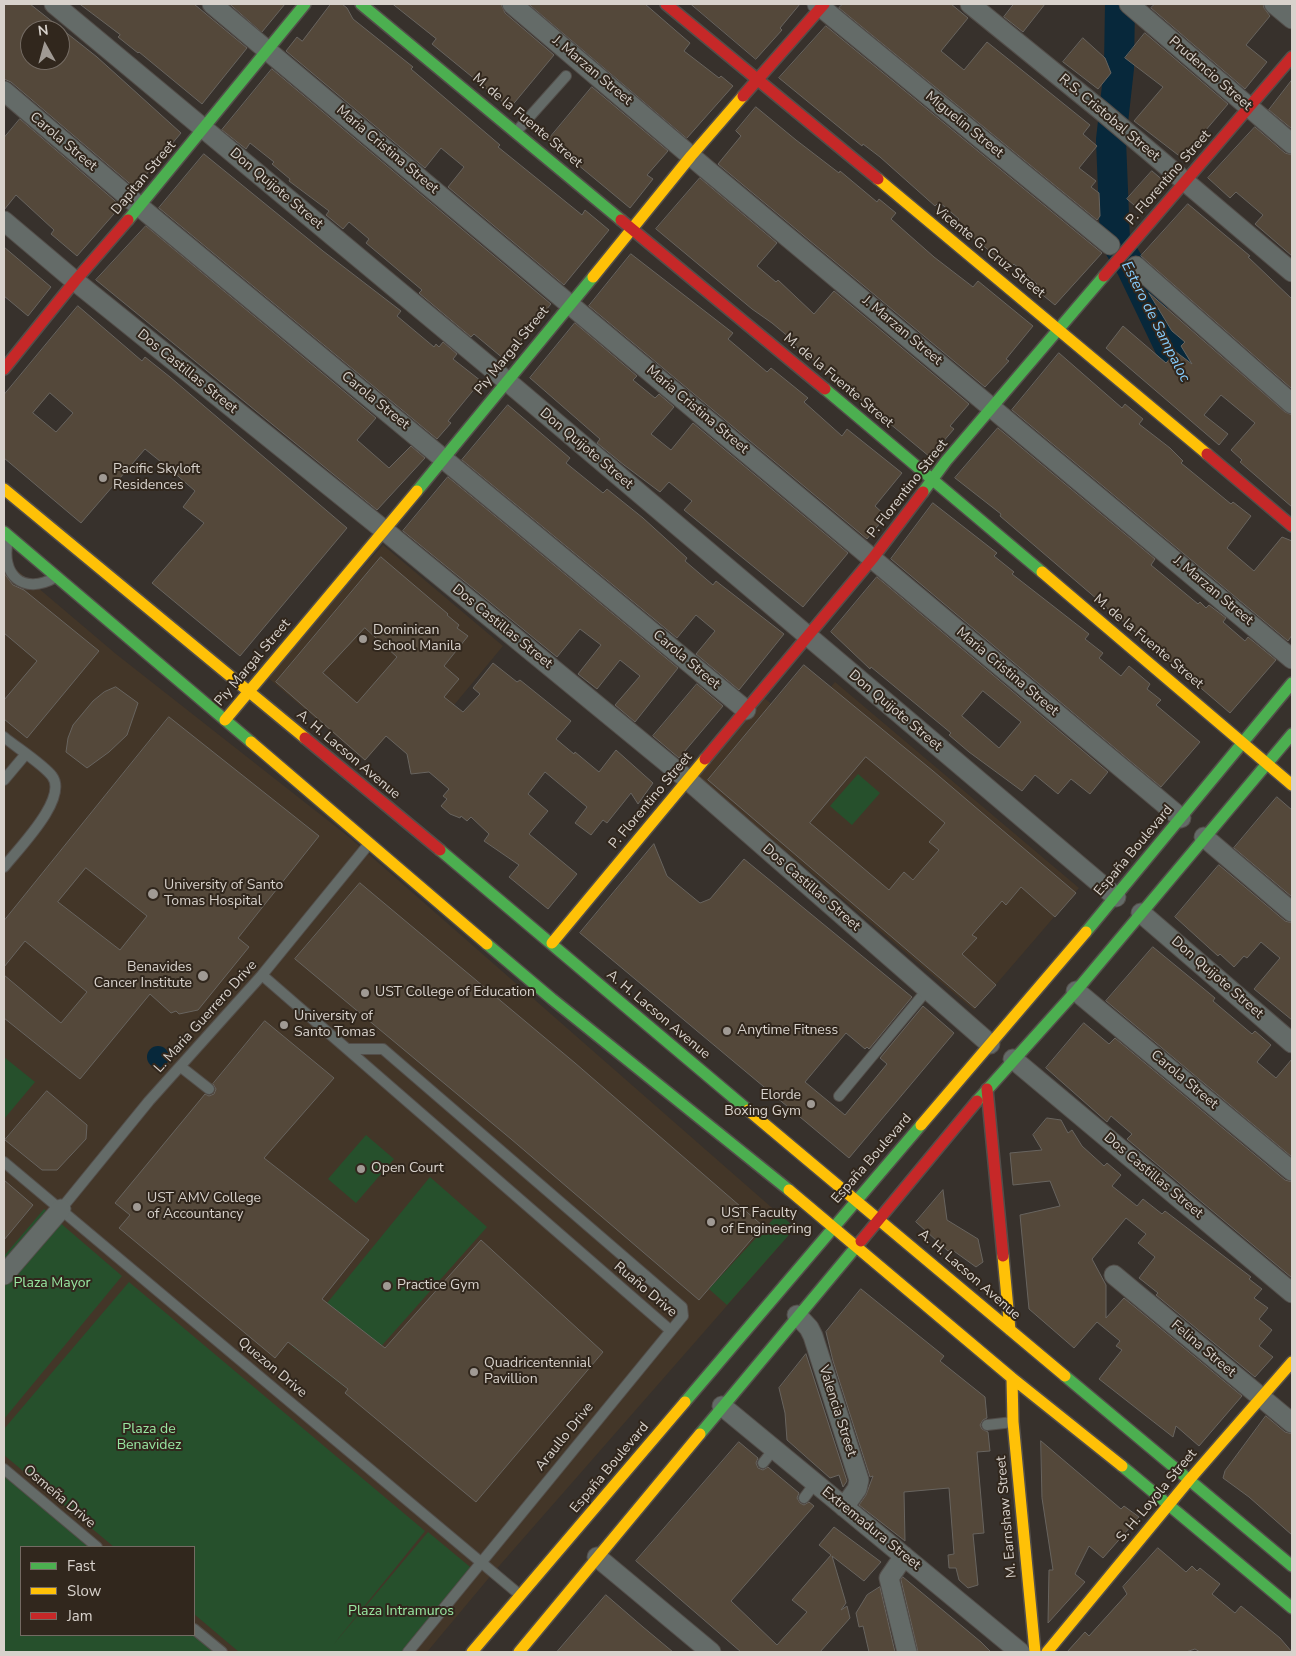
<!DOCTYPE html>
<meta charset="utf-8">
<style>
body{margin:0}
#map{position:relative;width:1296px;height:1656px;overflow:hidden;background:#37312c;font-family:"Nunito Sans",sans-serif}
canvas{display:block}
.frame{position:absolute;inset:0;border:5px solid #d8d2cc;pointer-events:none}
.legend{position:absolute;left:20px;top:1546px;width:175px;height:90px;box-sizing:border-box;background:#31271d;border:1px solid #746b63;margin:0;padding:6px 9px;list-style:none;font-size:15px;color:#d8d2cc}
.legend li{display:flex;align-items:center;gap:10px;height:25px}
.legend b{width:25px;border:1px solid #746b63}
.north{position:absolute;left:20px;top:20px;width:50px;height:50px;box-sizing:border-box;background:#31271d;border:1px solid #746b63;border-radius:50%;rotate:353deg;font-size:14px;font-weight:700;line-height:20px;text-align:center;color:#d8d2cc}
.north::after{content:'';display:block;margin:auto;width:18px;height:22px;background:#a09a94;clip-path:polygon(50% 0,100% 100%,50% 72%,0 100%)}
</style>
<div id="map">
<canvas width="1296" height="1656"></canvas>
<div class="frame"></div>
<ul class="legend">
<li><b style="height:6px;background:#4caf50"></b>Fast</li>
<li><b style="height:6px;background:#ffc107"></b>Slow</li>
<li><b style="height:6px;background:#c62828"></b>Jam</li>
</ul>
<div class="north">N</div>
</div>
<script>
const g = document.querySelector('canvas').getContext('2d');
g.lineJoin = 'round';
function fillPath(path, color) {
  g.fillStyle = color;
  g.fill(path, 'evenodd');
}
function strokePath(path, color, width, dash) {
  g.strokeStyle = color;
  g.lineWidth = width;
  g.lineCap = dash ? 'butt' : 'round';
  g.setLineDash(dash || []);
  g.stroke(path);
}
function write(font, color, halo, rows, align = 'center') {
  g.font = font + ' "Nunito Sans",sans-serif';
  g.lineWidth = 4;
  g.setLineDash([]);
  g.textBaseline = 'middle';
  g.strokeStyle = halo;
  g.fillStyle = color;
  for (const [text, x, y, turn = 0] of rows) {
    g.save();
    g.translate(x, y);
    g.rotate((+turn || 0) * Math.PI / 180);
    g.textAlign = isNaN(turn) ? turn : align;
    if (halo) g.strokeText(text, 0, 0);
    g.fillText(text, 0, 0);
    g.restore();
  }
}
fillPath(new Path2D(`
 M 383,545 L 503,646 L 435,728 L 411,709 L 365,761 L 266,676 Z
 M 4,559 L 116,654 L 349,837 L 795,1228 L 493,1573 L 427,1652 L 4,1652 ZM 21,1547 L 194,1547 L 194,1635 L 21,1635 Z
 M 835,682 L 1079,888 L 974,1010 L 697,776 L 764,698 L 799,725 Z`), '#433628');
fillPath(new Path2D(`
 M 858,774 L 880,793 L 852,825 L 830,806 Z
 M 4,1057 L 35,1082 L 4,1119 Z
 M 366,1135 L 394,1159 L 356,1203 L 328,1179 Z
 M 430,1177 L 487,1227 L 345,1387 L 292,1346 Z
 M 44,1209 L 122,1276 L 4,1419 L 4,1256 Z
 M 779,1213 L 795,1228 L 727,1305 L 709,1289 Z
 M 129,1282 L 425,1531 L 333,1645 L 428,1532 L 475,1571 L 407,1652 L 239,1652 L 194,1614 L 194,1547 L 114,1547 L 4,1455 L 4,1429 Z
 M 4,1470 L 94,1547 L 21,1547 L 21,1635 L 194,1635 L 217,1652 L 4,1652 Z`), '#26502c');
fillPath(new Path2D(`
 M147 1057a11 11 0 1 1 22 0a11 11 0 1 1-22 0Z`), '#07283b');
strokePath(new Path2D(`
 M 1120,4 L 1119,68 L 1111,140 L 1115,240 L 1131,267 L 1191,392`), '#07283b', 30);
const building = new Path2D(`
 M 4,4 L 30,4 L 97,57 L 181,133 L 135,188 L 11,82 L 4,79 ZM 30,30 L 60,30 L 60,60 L 30,60 Z
 M 80,4 L 194,4 L 247,48 L 202,104 L 139,52 L 138,53 L 118,37 L 120,35 Z
 M 230,4 L 285,4 L 262,32 Z
 M 331,4 L 342,4 L 347,8 L 353,19 L 413,67 L 411,69 L 500,145 L 498,147 L 582,215 L 585,210 L 609,230 L 564,285 L 448,187 L 464,167 L 441,148 L 425,168 L 286,51 L 297,37 L 302,41 Z
 M 393,4 L 501,4 L 505,13 L 554,55 L 510,108 L 432,44 L 436,39 Z
 M 529,4 L 645,4 L 690,43 L 684,51 L 719,78 L 721,76 L 733,86 L 687,138 Z
 M 691,4 L 800,4 L 780,28 L 782,30 L 756,59 Z
 M 843,4 L 951,4 L 968,18 L 941,51 L 964,70 L 987,42 L 1090,125 L 1083,134 L 1097,146 L 1079,168 L 1096,181 L 1091,187 L 1099,193 L 1100,216 L 1097,220 L 839,8 Z
 M 1014,4 L 1045,4 L 1023,32 L 1004,17 Z
 M 1155,4 L 1263,4 L 1264,8 L 1270,16 L 1246,45 L 1267,62 L 1245,89 L 1151,8 Z
 M 826,26 L 1102,253 L 1055,305 L 1034,288 L 1037,284 L 1014,264 L 1010,268 L 956,223 L 959,219 L 939,202 L 935,206 L 880,157 L 863,144 L 862,146 L 779,78 Z
 M 1145,33 L 1228,104 L 1182,158 L 1134,121 L 1163,87 L 1125,58 Z
 M 1083,38 L 1105,58 L 1111,73 L 1098,89 L 1063,62 Z
 M 272,69 L 551,304 L 505,360 L 474,334 L 471,337 L 419,293 L 422,290 L 366,243 L 369,239 L 349,222 L 343,229 L 326,215 L 329,211 L 289,181 L 290,179 L 272,164 L 274,162 L 250,143 L 246,149 L 222,130 Z
 M 1292,80 L 1292,129 L 1269,110 Z
 M 592,87 L 668,151 L 647,175 L 653,179 L 630,208 L 548,140 Z
 M 756,107 L 796,140 L 839,173 L 840,171 L 877,202 L 879,199 L 896,213 L 891,219 L 934,257 L 973,287 L 978,281 L 1033,326 L 1006,359 L 1009,361 L 985,387 L 718,164 L 741,136 L 736,131 Z
 M 20,119 L 121,206 L 77,256 L 51,234 L 54,230 L 16,195 L 4,210 L 4,138 Z
 M 1255,127 L 1285,153 L 1292,155 L 1292,256 L 1255,224 L 1263,215 L 1236,192 L 1230,198 L 1208,178 Z
 M 204,154 L 323,251 L 401,311 L 397,316 L 434,347 L 436,344 L 439,347 L 443,342 L 457,354 L 453,359 L 481,381 L 448,421 L 451,423 L 437,439 L 159,208 Z
 M 1152,171 L 1165,182 L 1141,211 L 1127,199 Z
 M 700,178 L 777,243 L 757,266 L 776,282 L 778,280 L 814,314 L 834,291 L 969,404 L 950,426 L 954,429 L 930,457 L 795,345 L 796,343 L 772,323 L 752,309 L 656,229 Z
 M 1188,204 L 1250,256 L 1248,257 L 1292,299 L 1292,389 L 1141,256 Z
 M 146,226 L 376,418 L 357,440 L 389,468 L 411,446 L 425,458 L 377,510 L 96,280 Z
 M 4,247 L 51,287 L 28,316 L 4,296 Z
 M 631,254 L 733,333 L 728,339 L 767,372 L 771,368 L 808,398 L 804,402 L 842,436 L 847,429 L 902,473 L 875,506 L 886,516 L 867,539 L 589,306 Z
 M 1149,293 L 1285,412 L 1292,415 L 1292,507 L 1240,462 L 1242,460 L 1231,450 L 1255,423 L 1221,395 L 1204,415 L 1228,434 L 1219,445 L 1106,348 L 1123,326 L 1166,363 L 1176,352 L 1192,364 L 1181,346 L 1185,342 L 1172,331 Z
 M 78,306 L 142,361 L 145,357 L 170,377 L 347,528 L 240,656 L 152,583 L 204,523 L 183,507 L 195,491 L 171,470 L 145,449 L 81,523 L 4,458 L 4,395 ZM 50,393 L 73,413 L 56,432 L 33,413 Z
 M 575,323 L 637,376 L 633,380 L 655,398 L 659,394 L 674,407 L 651,434 L 671,450 L 693,423 L 848,553 L 803,607 L 684,510 L 692,501 L 669,482 L 660,492 L 624,465 L 597,443 L 600,439 L 530,378 Z
 M 1059,353 L 1122,408 L 1125,404 L 1143,419 L 1139,424 L 1170,448 L 1183,461 L 1181,463 L 1231,504 L 1233,502 L 1251,516 L 1227,548 L 1254,571 L 1282,537 L 1292,541 L 1292,635 L 1288,641 L 1012,410 Z
 M 508,405 L 570,458 L 566,463 L 603,493 L 607,489 L 643,518 L 687,558 L 685,561 L 713,585 L 716,581 L 784,634 L 739,690 L 696,654 L 715,631 L 696,615 L 677,638 L 462,460 Z
 M 998,428 L 1155,559 L 1151,565 L 1198,604 L 1200,602 L 1206,608 L 1209,605 L 1226,618 L 1223,622 L 1245,641 L 1248,637 L 1276,660 L 1230,713 L 1000,516 L 1001,514 L 955,478 Z
 M 448,477 L 678,668 L 635,722 L 615,705 L 640,676 L 620,660 L 597,689 L 578,674 L 601,645 L 580,629 L 557,657 L 403,531 Z
 M 933,503 L 997,553 L 994,556 L 1014,572 L 1012,574 L 1089,634 L 1085,639 L 1103,653 L 1099,658 L 1121,676 L 1129,666 L 1150,684 L 1147,689 L 1161,700 L 1156,705 L 1200,742 L 1161,787 L 891,559 Z
 M 381,557 L 448,614 L 447,615 L 459,625 L 457,628 L 468,636 L 444,666 L 459,679 L 444,697 L 463,712 L 480,694 L 473,688 L 493,663 L 517,682 L 520,680 L 571,721 L 556,739 L 574,754 L 575,752 L 599,772 L 616,750 L 653,783 L 638,804 L 631,793 L 607,823 L 603,820 L 591,835 L 575,823 L 587,807 L 545,772 L 528,794 L 548,811 L 529,834 L 577,874 L 548,909 L 509,877 L 519,865 L 484,841 L 489,834 L 471,817 L 467,821 L 461,816 L 460,818 L 450,814 L 441,806 L 447,799 L 443,796 L 449,789 L 429,772 L 411,774 L 407,754 L 386,736 L 365,760 L 276,682 ZM 365,628 L 397,657 L 357,703 L 323,673 Z
 M 4,573 L 13,585 L 24,590 L 99,651 L 27,738 L 4,719 L 4,700 L 37,661 L 4,633 Z
 M 877,577 L 1108,772 L 1090,794 L 1071,779 L 1058,794 L 1035,775 L 1022,791 L 969,752 L 949,735 L 951,733 L 871,667 L 870,669 L 831,632 ZM 983,691 L 1021,722 L 999,748 L 962,716 Z
 M 804,665 L 933,771 L 1076,893 L 1055,917 L 1021,887 L 1006,905 L 1002,901 L 972,935 L 977,938 L 962,954 L 996,985 L 975,1008 L 708,780 ZM 866,757 L 945,823 L 929,842 L 939,850 L 913,880 L 904,872 L 889,890 L 810,823 Z
 M 697,684 L 723,706 L 679,758 L 653,736 Z
 M 116,687 L 138,703 L 127,735 L 109,752 L 87,768 L 66,752 L 68,738 L 73,725 L 93,701 L 104,692 Z
 M 169,717 L 319,836 L 238,938 L 249,947 L 198,1010 L 179,1014 L 176,1011 L 171,1013 L 150,994 L 80,1079 L 4,1018 L 4,975 L 61,1023 L 87,992 L 25,941 L 4,967 L 4,921 ZM 86,868 L 147,916 L 120,950 L 58,902 Z
 M 1277,797 L 1292,810 L 1292,897 L 1234,848 Z
 M 654,844 L 667,876 L 700,903 L 710,899 L 744,859 L 912,997 L 869,1049 L 867,1047 L 865,1049 L 846,1033 L 805,1082 L 845,1115 L 887,1064 L 880,1058 L 923,1006 L 954,1033 L 849,1158 L 580,933 Z
 M 1219,865 L 1285,921 L 1292,923 L 1292,1020 L 1254,989 L 1280,958 L 1261,942 L 1247,958 L 1244,956 L 1234,967 L 1220,954 L 1218,956 L 1175,917 Z
 M 360,883 L 575,1063 L 763,1226 L 699,1300 L 511,1139 L 295,959 Z
 M 1153,947 L 1215,998 L 1213,1001 L 1252,1034 L 1255,1031 L 1271,1045 L 1257,1062 L 1276,1078 L 1292,1059 L 1292,1157 L 1106,1001 Z
 M 265,1021 L 334,1078 L 264,1158 L 369,1240 L 322,1299 L 385,1348 L 481,1240 L 603,1352 L 476,1502 L 345,1393 L 348,1389 L 288,1342 L 275,1358 L 119,1228 L 130,1215 L 115,1203 L 205,1094 L 209,1096 L 214,1094 L 216,1089 L 213,1084 Z
 M 1084,1023 L 1109,1044 L 1115,1038 L 1285,1180 L 1292,1182 L 1292,1278 L 1127,1139 L 1132,1134 L 1111,1116 L 1107,1122 L 1046,1068 Z
 M 47,1091 L 87,1125 L 86,1139 L 57,1170 L 42,1170 L 5,1140 Z
 M 1047,1118 L 1061,1120 L 1068,1133 L 1072,1130 L 1082,1146 L 1104,1166 L 1107,1163 L 1121,1175 L 1112,1186 L 1137,1206 L 1143,1199 L 1162,1214 L 1165,1211 L 1251,1277 L 1249,1279 L 1262,1289 L 1254,1298 L 1268,1308 L 1259,1319 L 1272,1330 L 1259,1346 L 1273,1357 L 1255,1377 L 1156,1295 L 1158,1293 L 1139,1278 L 1155,1257 L 1138,1243 L 1146,1234 L 1126,1218 L 1092,1259 L 1106,1285 L 1106,1318 L 1124,1298 L 1242,1396 L 1199,1446 L 1176,1426 L 1173,1437 L 1099,1379 L 1122,1350 L 1116,1346 L 1120,1341 L 1097,1322 L 1074,1348 L 1029,1309 L 1020,1215 L 1060,1206 L 1050,1181 L 1013,1185 L 1010,1153 L 1042,1150 L 1033,1135 Z
 M 4,1180 L 33,1205 L 4,1240 Z
 M 943,1190 L 947,1220 L 978,1239 L 983,1262 L 976,1267 L 951,1249 L 948,1251 L 916,1222 Z
 M 861,1289 L 944,1356 L 940,1361 L 985,1397 L 987,1418 L 983,1420 L 980,1425 L 982,1429 L 988,1432 L 990,1451 L 977,1452 L 984,1533 L 973,1534 L 978,1585 L 968,1588 L 959,1580 L 956,1568 L 949,1568 L 948,1555 L 954,1554 L 949,1488 L 904,1492 L 905,1541 L 859,1505 L 866,1495 L 873,1476 L 870,1477 L 833,1361 L 826,1332 Z
 M 806,1354 L 847,1481 L 843,1487 L 839,1475 L 830,1478 L 787,1440 L 785,1413 L 779,1388 Z
 M 1266,1416 L 1285,1432 L 1292,1434 L 1292,1535 L 1249,1497 L 1223,1478 L 1225,1471 Z
 M 1041,1441 L 1121,1509 L 1124,1506 L 1139,1517 L 1103,1558 L 1089,1546 L 1075,1574 L 1085,1582 L 1048,1623 L 1049,1570 L 1053,1570 L 1042,1498 Z
 M 739,1442 L 758,1458 L 756,1463 L 758,1468 L 763,1470 L 768,1467 L 799,1493 L 797,1498 L 800,1503 L 804,1505 L 809,1502 L 814,1506 L 731,1601 L 777,1645 L 807,1612 L 792,1600 L 831,1555 L 819,1545 L 834,1527 L 881,1562 L 864,1581 L 832,1556 L 846,1603 L 841,1610 L 847,1606 L 850,1618 L 820,1652 L 741,1652 L 636,1561 Z
 M 1158,1548 L 1186,1572 L 1192,1566 L 1197,1571 L 1200,1568 L 1206,1573 L 1220,1584 L 1212,1594 L 1235,1613 L 1241,1606 L 1280,1638 L 1292,1652 L 1200,1652 L 1195,1649 L 1186,1652 L 1067,1652 L 1085,1632 L 1089,1636 L 1127,1594 L 1123,1587 Z
 M 903,1577 L 981,1642 L 991,1652 L 918,1652 L 901,1580 Z
 M 880,1587 L 895,1652 L 869,1652 L 863,1626 L 859,1627 L 856,1613 L 867,1595 Z
 M 606,1595 L 643,1627 L 673,1652 L 557,1652 Z`);
fillPath(building, '#54483a');
strokePath(building, '#68645f', 1);
const lane = new Path2D(`
 M 516,132 L 566,76
 M 8,540 C 0,575 23,596 56,577
 M 4,737 C 16,747 44,765 52,776 C 69,798 18,849 4,867
 M 4,780 L 25,755
 M 262,975 L 670,1330
 M 347,1049 L 383,1049 L 682,1307 L 683,1316 L 408,1652
 M 181,1067 L 209,1089
 M 839,1096 L 927,990
 M 4,1162 L 520,1595
 M 61,1209 L 149,1101 L 262,975 L 368,845
 M 987,1425 L 1013,1422
 M 763,1463 L 774,1449
 M 4,1469 L 97,1547
 M 804,1498 L 815,1483
 M 194,1629 L 222,1652`);
const street = new Path2D(`
 M 54,4 L 508,382 L 1116,897
 M 212,4 L 1181,818
 M 512,4 L 705,168 L 1292,659
 M 817,4 L 1110,245
 M 970,4 L 1103,112 L 1292,272
 M 1129,4 L 1292,144
 M 1274,4 L 1292,19
 M 4,91 L 140,207 L 746,710
 M 4,221 L 75,281 L 384,530 L 688,780 L 990,1044
 M 1136,266 L 1292,404
 M 1204,837 L 1292,912
 M 1141,913 L 1292,1043
 M 1076,991 L 1292,1171
 M 1013,1059 L 1292,1293
 M 4,1275 L 61,1209
 M 1114,1275 L 1292,1423
 M 797,1315 L 809,1328 L 813,1336 L 859,1480 L 857,1489 L 844,1507
 M 722,1406 L 1020,1652
 M 904,1556 L 889,1578 L 907,1652
 M 597,1557 L 711,1652`);
const fast = new Path2D(`
 M 361,4 L 621,220
 M 128,220 L 305,4
 M 825,389 L 1042,572
 M 417,491 L 593,277
 M 923,492 L 946,461 L 1104,276
 M 4,532 L 251,742
 M 440,850 L 748,1110
 M 1086,932 L 1292,683
 M 487,944 L 552,999 L 789,1190
 M 977,1101 L 1076,991 L 1292,734
 M 1065,1376 L 1292,1566
 M 685,1402 L 921,1125
 M 700,1434 L 861,1241
 M 1122,1466 L 1292,1608`);
const slow = new Path2D(`
 M 878,179 L 1207,454
 M 593,277 L 691,156 L 743,96
 M 4,489 L 305,738
 M 1042,572 L 1292,785
 M 225,720 L 417,491
 M 251,742 L 487,944
 M 552,943 L 705,759
 M 748,1110 L 1065,1376
 M 921,1125 L 1086,932
 M 789,1190 L 1012,1378 L 1122,1466
 M 1003,1256 L 1010,1330
 M 1012,1378 L 1013,1422 L 1035,1652
 M 472,1652 L 685,1402
 M 519,1652 L 700,1434
 M 1047,1652 L 1190,1479 L 1292,1362`);
const jam = new Path2D(`
 M 666,4 L 878,179
 M 743,96 L 824,4
 M 621,220 L 825,389
 M 1104,276 L 1292,57
 M 4,369 L 75,281 L 128,220
 M 1207,454 L 1292,526
 M 305,738 L 440,850
 M 705,759 L 873,558 L 923,492
 M 987,1089 L 1003,1256
 M 861,1241 L 977,1101`);
strokePath(lane, '#534e4a', 12);
strokePath(street, '#534e4a', 21);
strokePath(fast, '#534e4a', 14);
strokePath(slow, '#534e4a', 14);
strokePath(jam, '#534e4a', 14);
strokePath(lane, '#646b68', 10);
strokePath(street, '#646b68', 19);
strokePath(fast, '#4caf50', 11);
strokePath(slow, '#ffc107', 11);
strokePath(jam, '#c62828', 11);
for (const [x, y, r, color] of [
 [103,478,5,"#a09a94"],
 [363,639,5,"#a09a94"],
 [153,894,6,"#a09a94"],
 [203,976,6,"#a09a94"],
 [365,993,5,"#a09a94"],
 [284,1025,5,"#a09a94"],
 [727,1031,5,"#a09a94"],
 [811,1104,5,"#a09a94"],
 [361,1169,5,"#a09a94"],
 [137,1207,5,"#a09a94"],
 [711,1222,5,"#a09a94"],
 [387,1286,5,"#a09a94"],
 [474,1372,5,"#a09a94"]
]) {
  const dot = new Path2D();
  dot.arc(x, y, r, 0, 2 * Math.PI);
  g.fillStyle = color;
  g.fill(dot);
  strokePath(dot, '#31271d', 2);
}
write('14px', '#d8d2cc', '#31271d', [
 ["J. Marzan Street",592,71,40],
 ["Prudencio Street",1210,74,41],
 ["R.S. Cristobal Street",1109,118,40],
 ["M. de la Fuente Street",527,121,40],
 ["Miguelin Street",964,125,39],
 ["Carola Street",63,142,40],
 ["Maria Cristina Street",387,150,40],
 ["Dapitan Street",144,178,-50],
 ["P. Florentino Street",1169,178,-49],
 ["Don Quijote Street",276,189,40],
 ["Vicente G. Cruz Street",989,252,39],
 ["J. Marzan Street",902,331,40],
 ["Piy Margal Street",512,351,-51],
 ["Dos Castillas Street",187,372,39],
 ["M. de la Fuente Street",838,381,40],
 ["Carola Street",375,401,39],
 ["Maria Cristina Street",697,410,40],
 ["Don Quijote Street",586,449,40],
 ["P. Florentino Street",908,489,-52],
 ["J. Marzan Street",1213,591,40],
 ["Dos Castillas Street",502,627,39],
 ["M. de la Fuente Street",1148,642,40],
 ["Carola Street",686,660,40],
 ["Piy Margal Street",253,663,-50],
 ["Maria Cristina Street",1007,672,40],
 ["Don Quijote Street",895,711,40],
 ["A. H. Lacson Avenue",348,755,40],
 ["P. Florentino Street",651,801,-50],
 ["España Boulevard",1134,851,-50],
 ["Dos Castillas Street",811,888,41],
 ["Don Quijote Street",1217,978,41],
 ["A. H. Lacson Avenue",658,1015,40],
 ["L. Maria Guerrero Drive",206,1017,-48],
 ["Carola Street",1184,1080,40],
 ["España Boulevard",872,1159,-49],
 ["Dos Castillas Street",1153,1176,40],
 ["A. H. Lacson Avenue",969,1275,41],
 ["Ruaño Drive",645,1290,40],
 ["Felina Street",1203,1349,40],
 ["Quezon Drive",272,1368,40],
 ["Valencia Street",837,1411,72],
 ["Araullo Drive",565,1437,-51],
 ["España Boulevard",610,1468,-50],
 ["S. H. Loyola Street",1157,1496,-50],
 ["Osmeña Drive",59,1497,40],
 ["M. Earnshaw Street",1007,1517,-95],
 ["Extremadura Street",871,1529,39]
]);
write('14px', '#d8d2cc', '#31271d', [
 ["Pacific Skyloft",113,470],
 ["Residences",113,486],
 ["Dominican",373,631],
 ["School Manila",373,647],
 ["University of Santo",164,886],
 ["Tomas Hospital",164,902],
 ["Benavides",192,968,"right"],
 ["Cancer Institute",192,984,"right"],
 ["UST College of Education",375,993],
 ["University of",294,1017],
 ["Santo Tomas",294,1033],
 ["Anytime Fitness",737,1031],
 ["Elorde",801,1096,"right"],
 ["Boxing Gym",801,1112,"right"],
 ["Open Court",371,1169],
 ["UST AMV College",147,1199],
 ["of Accountancy",147,1215],
 ["UST Faculty",721,1214],
 ["of Engineering",721,1230],
 ["Practice Gym",397,1286],
 ["Quadricentennial",484,1364],
 ["Pavillion",484,1380]
], 'left');
write('14px', '#98e7a1', '#31271d', [
 ["Plaza Mayor",52,1284],
 ["Plaza de",149,1430],
 ["Benavidez",149,1446],
 ["Plaza Intramuros",401,1612]
]);
write('italic 15px', '#86cdfe', '#31271d', [
 ["Estero de Sampaloc",1155,322,63]
]);
</script>
